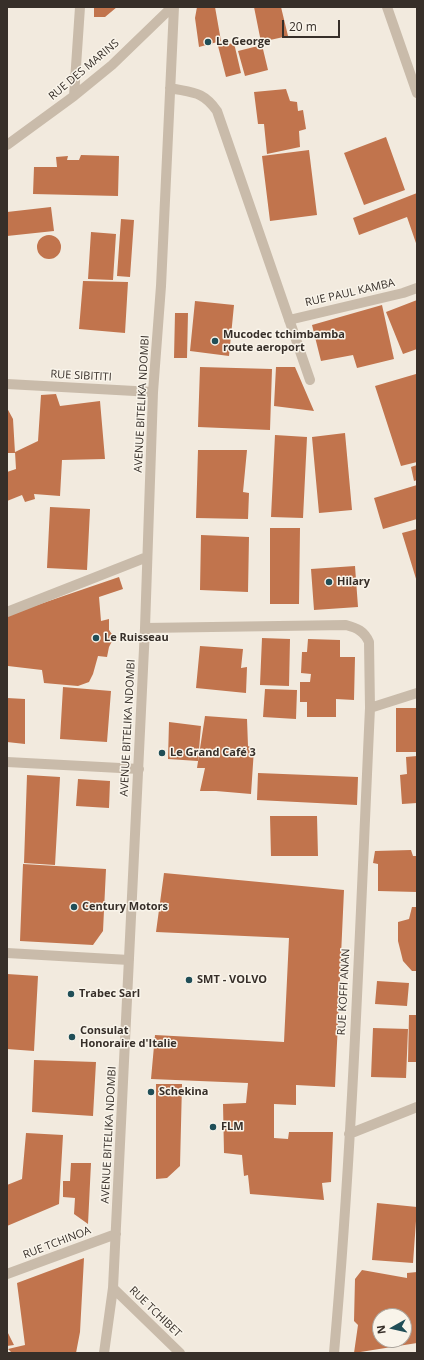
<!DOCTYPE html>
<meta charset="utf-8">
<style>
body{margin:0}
#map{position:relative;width:424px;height:1360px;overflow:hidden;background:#f2eade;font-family:"Open Sans",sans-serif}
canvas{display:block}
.frame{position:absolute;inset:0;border:8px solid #372f29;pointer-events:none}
.north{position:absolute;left:372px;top:1308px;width:40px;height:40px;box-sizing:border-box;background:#f9f4ea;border:1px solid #aba59d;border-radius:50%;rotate:262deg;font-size:11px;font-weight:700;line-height:16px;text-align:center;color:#372f29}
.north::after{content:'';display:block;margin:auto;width:14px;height:18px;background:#204e57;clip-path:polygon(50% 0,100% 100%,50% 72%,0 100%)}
.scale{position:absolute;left:282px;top:20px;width:58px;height:18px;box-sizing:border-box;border:2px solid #372f29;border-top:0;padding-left:5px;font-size:12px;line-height:14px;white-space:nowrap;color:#372f29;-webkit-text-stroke:3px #f9f4ea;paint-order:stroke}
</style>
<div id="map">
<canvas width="424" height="1360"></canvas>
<div class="frame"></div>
<div class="north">N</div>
<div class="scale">20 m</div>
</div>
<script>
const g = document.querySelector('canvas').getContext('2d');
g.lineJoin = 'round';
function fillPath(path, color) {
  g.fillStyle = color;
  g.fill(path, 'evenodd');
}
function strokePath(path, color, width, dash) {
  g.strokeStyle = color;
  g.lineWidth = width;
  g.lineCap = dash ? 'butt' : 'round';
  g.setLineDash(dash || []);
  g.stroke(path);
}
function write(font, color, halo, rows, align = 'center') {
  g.font = font + ' "Open Sans",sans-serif';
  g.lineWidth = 3;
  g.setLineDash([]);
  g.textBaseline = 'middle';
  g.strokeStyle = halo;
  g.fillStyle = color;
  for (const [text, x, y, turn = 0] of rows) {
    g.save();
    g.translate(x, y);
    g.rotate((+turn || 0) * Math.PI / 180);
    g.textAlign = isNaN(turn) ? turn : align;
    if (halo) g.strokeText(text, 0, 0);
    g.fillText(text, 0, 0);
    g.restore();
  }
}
fillPath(new Path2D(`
 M 94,7 L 117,7 L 105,17 L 94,17 Z
 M 197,7 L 215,7 L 221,41 L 199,47 L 195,18 Z
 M 254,7 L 281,7 L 288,36 L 261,42 Z
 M 234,43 L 241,73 L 226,77 L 218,46 Z
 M 262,45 L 268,70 L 245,76 L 238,51 Z
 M 286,89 L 290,101 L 297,102 L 298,111 L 303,110 L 306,129 L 299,131 L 300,147 L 267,154 L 264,124 L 258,124 L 254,92 Z
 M 386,137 L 405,190 L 364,205 L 344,153 Z
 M 309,150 L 317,215 L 270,221 L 262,156 Z
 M 81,155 L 119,156 L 118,196 L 33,194 L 34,167 L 57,167 L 56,157 L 68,156 L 67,160 L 79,160 Z
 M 417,193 L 417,246 L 407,217 L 359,235 L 353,218 Z
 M 51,207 L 54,231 L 7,236 L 7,212 Z
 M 121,219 L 134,220 L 130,277 L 117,276 Z
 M 91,232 L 116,234 L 113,280 L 88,279 Z
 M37 247a12 12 0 1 1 24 0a12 12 0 1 1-24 0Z
 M 83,281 L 128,282 L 125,333 L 79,329 Z
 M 417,300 L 417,349 L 403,354 L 386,312 Z
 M 195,301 L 234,305 L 229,356 L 190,351 Z
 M 382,305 L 394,359 L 357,368 L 353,355 L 321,361 L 312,325 Z
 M 175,313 L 188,313 L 187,358 L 174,358 Z
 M 200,367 L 272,369 L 270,430 L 198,427 Z
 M 276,367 L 295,367 L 314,411 L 274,406 Z
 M 416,374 L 417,462 L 401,466 L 375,386 Z
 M 56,394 L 60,406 L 100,401 L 105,459 L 62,460 L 60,496 L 34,494 L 35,499 L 25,502 L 22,495 L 7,501 L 7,472 L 16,469 L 15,452 L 38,441 L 41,395 Z
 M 7,408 L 13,419 L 15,453 L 7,453 Z
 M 345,433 L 352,510 L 319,513 L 312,437 Z
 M 275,435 L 307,437 L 303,518 L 271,517 Z
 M 198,450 L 247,450 L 243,492 L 249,493 L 248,519 L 196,518 Z
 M 417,465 L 417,480 L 414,481 L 411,467 Z
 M 417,485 L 417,519 L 383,529 L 374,498 Z
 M 50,507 L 90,509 L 87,570 L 47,568 Z
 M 270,528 L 300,528 L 299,604 L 270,604 Z
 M 417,529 L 417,582 L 402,533 Z
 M 201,535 L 249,537 L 248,592 L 200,590 Z
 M 355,566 L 358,607 L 314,610 L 311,569 Z
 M 119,577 L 123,589 L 99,597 L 101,621 L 109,619 L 109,630 L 114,637 L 109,647 L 107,657 L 98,656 L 93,674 L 89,682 L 78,686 L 44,683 L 42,670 L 8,666 L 8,615 Z
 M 262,638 L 290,639 L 289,686 L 260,685 Z
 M 308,639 L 340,640 L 340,657 L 355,657 L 354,700 L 336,699 L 336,717 L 307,717 L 307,702 L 300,702 L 300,682 L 310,682 L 311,674 L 301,673 L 302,652 L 307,652 Z
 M 200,646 L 243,649 L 241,668 L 247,667 L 246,693 L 196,688 Z
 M 63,687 L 111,691 L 107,742 L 60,739 Z
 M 265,689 L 297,690 L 296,719 L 263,717 Z
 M 7,698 L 25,699 L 25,744 L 7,742 Z
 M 396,708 L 417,708 L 417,752 L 396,752 Z
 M 205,716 L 247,719 L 248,746 L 254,749 L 251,794 L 216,791 L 200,791 L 205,768 L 197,768 Z
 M 169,722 L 201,726 L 198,761 L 168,759 Z
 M 417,756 L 417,803 L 402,804 L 400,775 L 407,774 L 406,757 Z
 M 258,773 L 358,777 L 357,805 L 257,800 Z
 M 27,775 L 60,777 L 55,865 L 24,863 Z
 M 78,779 L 110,781 L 109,808 L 76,806 Z
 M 270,816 L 317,816 L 318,856 L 271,856 Z
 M 411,850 L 413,856 L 417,856 L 417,892 L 378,891 L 378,864 L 373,863 L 375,851 Z
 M 23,864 L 106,869 L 103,931 L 93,945 L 20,941 Z
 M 164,873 L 344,890 L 335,1087 L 296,1085 L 296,1105 L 274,1104 L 274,1138 L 288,1139 L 289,1132 L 333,1132 L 331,1182 L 322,1183 L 324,1200 L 250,1194 L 248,1175 L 244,1176 L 242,1155 L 224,1153 L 223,1104 L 246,1103 L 248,1083 L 151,1079 L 155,1035 L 284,1042 L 289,938 L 156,932 Z
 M 412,907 L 417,907 L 417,971 L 412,971 L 403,961 L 398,941 L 398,922 L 409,919 Z
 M 7,974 L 38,976 L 34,1051 L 7,1049 Z
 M 377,981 L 409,983 L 407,1006 L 375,1004 Z
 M 409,1015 L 417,1015 L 417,1062 L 408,1062 Z
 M 373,1028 L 408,1029 L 406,1078 L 371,1077 Z
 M 34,1060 L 96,1062 L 93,1116 L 32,1112 Z
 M 156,1084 L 182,1084 L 180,1166 L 167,1178 L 156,1179 Z
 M 26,1133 L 63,1135 L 59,1204 L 7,1226 L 7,1185 L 22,1179 Z
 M 71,1163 L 91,1163 L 88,1224 L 74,1214 L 75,1198 L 63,1197 L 63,1181 L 70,1181 Z
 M 377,1203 L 417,1207 L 413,1263 L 372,1260 Z
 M 84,1258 L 80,1332 L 76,1353 L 12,1353 L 8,1349 L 25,1345 L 17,1283 Z
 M 362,1270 L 407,1278 L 407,1273 L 417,1272 L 417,1343 L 354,1353 L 358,1325 L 354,1321 L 355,1279 ZM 380,1316 L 404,1316 L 404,1340 L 380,1340 Z
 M 7,1331 L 14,1345 L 7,1346 Z`), '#c1744d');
strokePath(new Path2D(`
 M 387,7 L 417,93
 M 170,88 C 193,93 203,91 217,111 L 310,380
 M 74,96 L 80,7
 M 7,145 L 74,96 L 112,65 L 172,7
 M 289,320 L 403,293 L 417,288
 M 7,384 L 153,392
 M 7,612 L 147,557
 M 145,628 L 346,625 C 357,628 364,631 369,642 L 370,708 C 360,923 353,1139 334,1353
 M 370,708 L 417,693
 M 7,762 L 139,769
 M 7,953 L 129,960
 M 349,1134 L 417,1107
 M 7,1274 L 116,1234
 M 113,1288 L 180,1353
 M 104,1353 L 113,1288 L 145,628 L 153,392 L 161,286 L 174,7`), '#c9bbaa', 10);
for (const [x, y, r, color] of [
 [208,42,4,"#204e57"],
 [215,341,4,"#204e57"],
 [329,582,4,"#204e57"],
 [96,638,4,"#204e57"],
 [162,753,4,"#204e57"],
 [74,907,4,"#204e57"],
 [189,980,4,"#204e57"],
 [71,994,4,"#204e57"],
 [72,1037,4,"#204e57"],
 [151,1092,4,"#204e57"],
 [213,1127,4,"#204e57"]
]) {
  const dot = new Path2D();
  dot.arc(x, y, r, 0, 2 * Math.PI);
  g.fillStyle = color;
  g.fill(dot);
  strokePath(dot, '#f9f4ea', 1.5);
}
write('bold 11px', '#372f29', '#f9f4ea', [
 ["Le George",216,42],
 ["Mucodec tchimbamba",223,335],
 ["route aeroport",223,348],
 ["Hilary",337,582],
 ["Le Ruisseau",104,638],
 ["Le Grand Café 3",170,753],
 ["Century Motors",82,907],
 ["SMT - VOLVO",197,980],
 ["Trabec Sarl",79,994],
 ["Consulat",80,1031],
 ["Honoraire d'Italie",80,1044],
 ["Schekina",159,1092],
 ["FLM",221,1127]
], 'left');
write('11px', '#372f29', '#f9f4ea', [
 ["RUE DES MARINS",84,70,-40],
 ["RUE PAUL KAMBA",350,293,-13],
 ["RUE SIBITITI",81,376,3],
 ["AVENUE BITELIKA NDOMBI",142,404,-87],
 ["AVENUE BITELIKA NDOMBI",128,728,-87],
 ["RUE KOFFI ANAN",344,992,-87],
 ["AVENUE BITELIKA NDOMBI",109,1135,-87],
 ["RUE TCHINOA",57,1243,-21],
 ["RUE TCHIBET",155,1312,44]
]);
</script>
